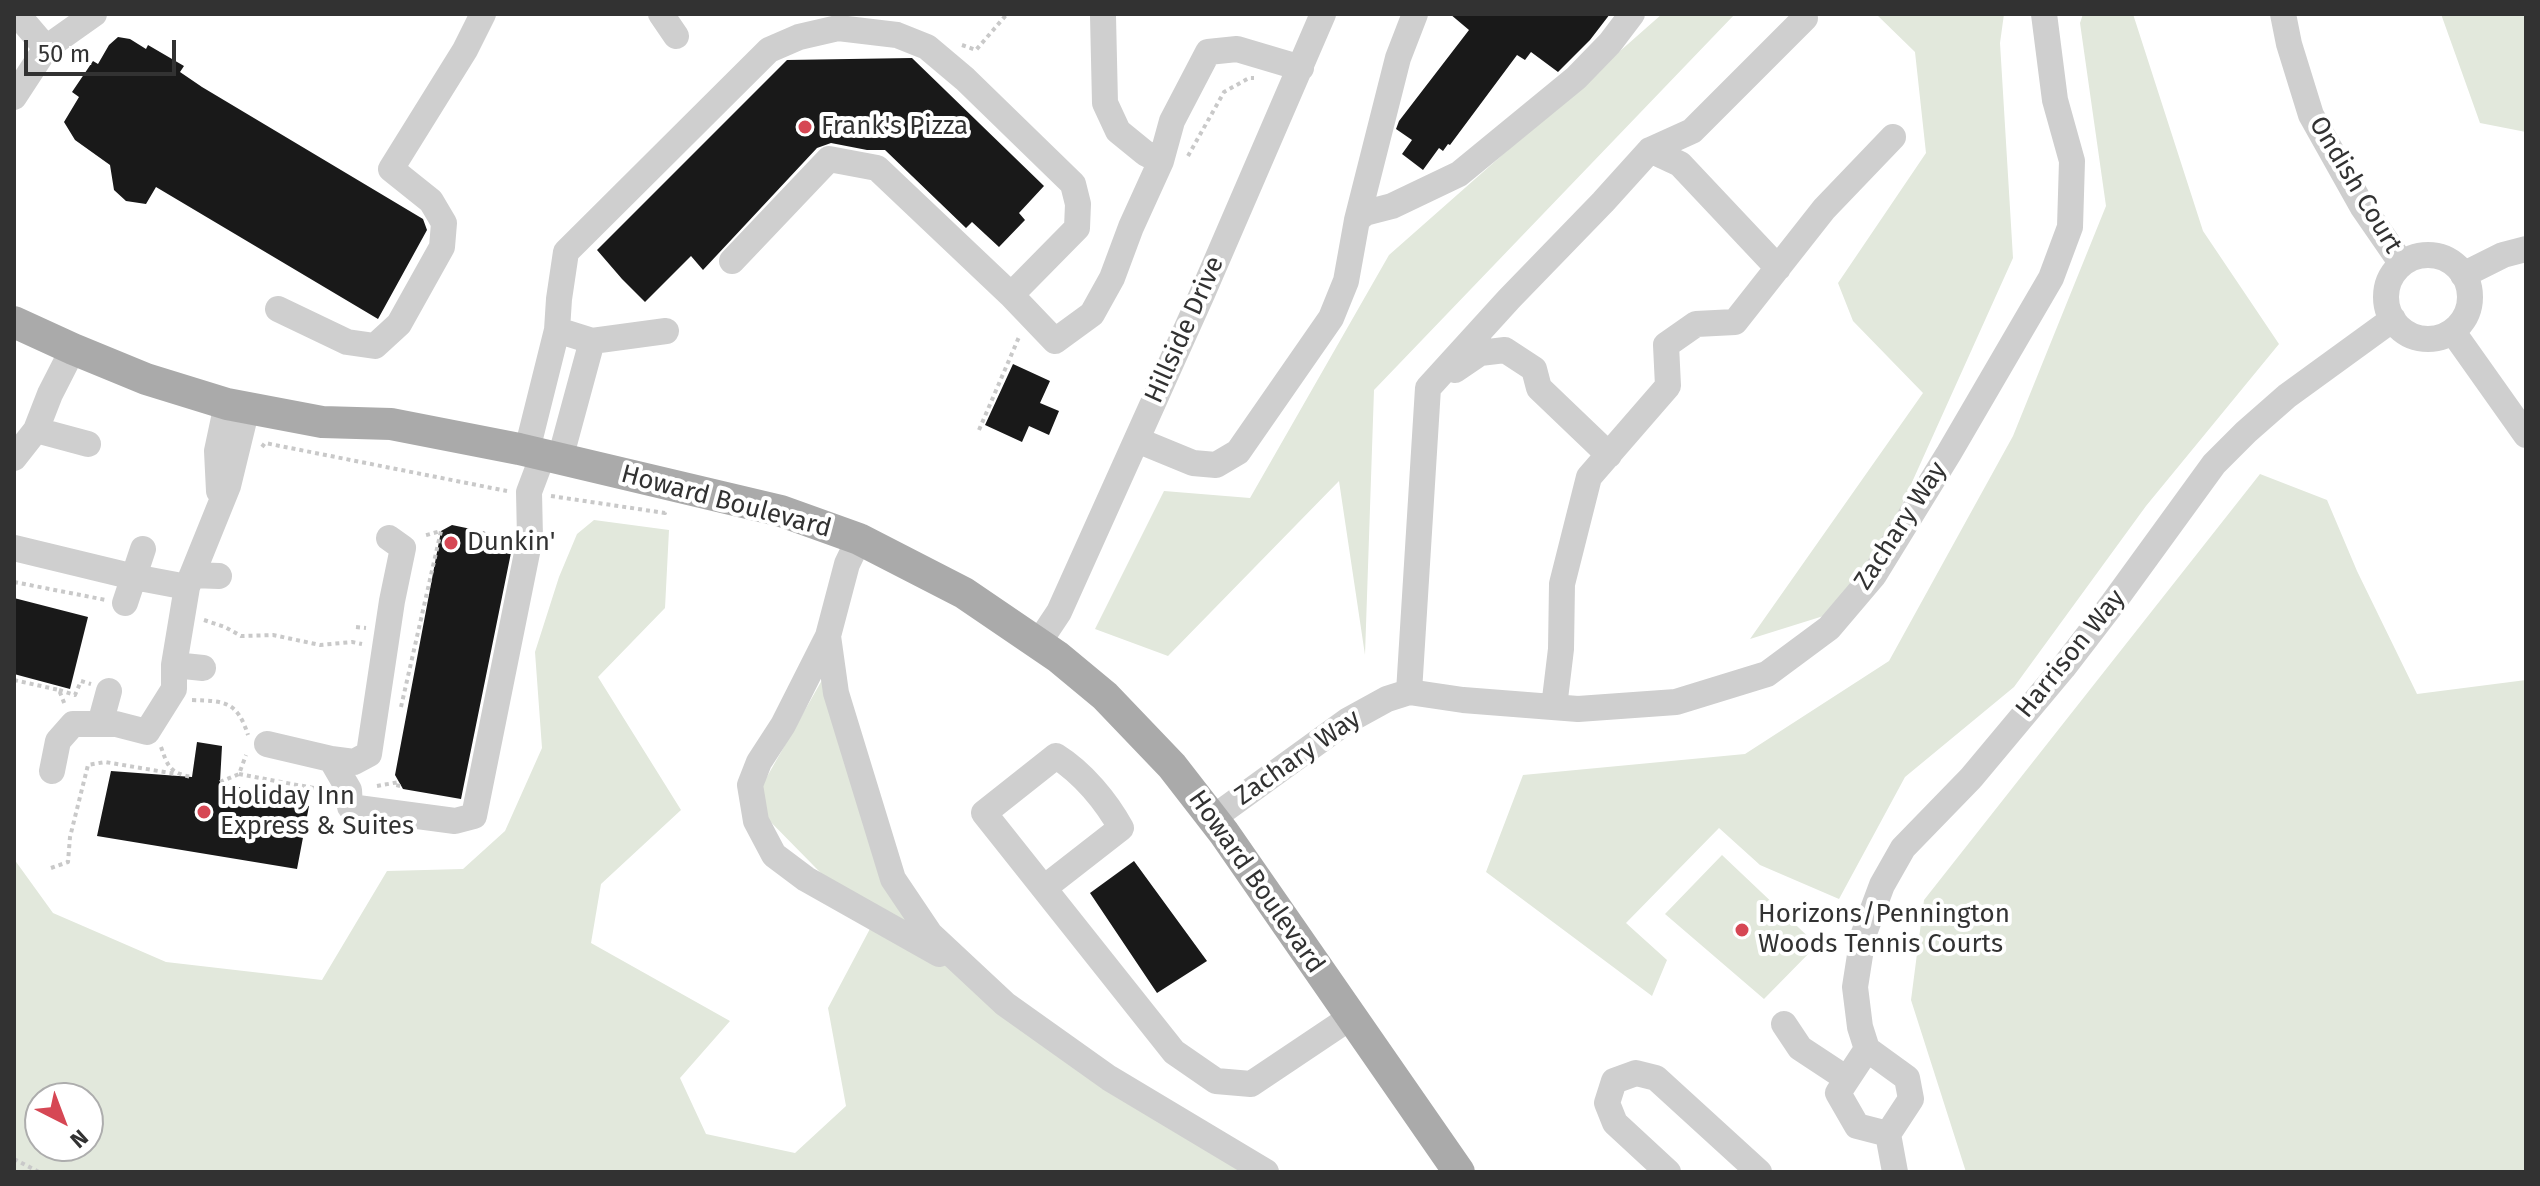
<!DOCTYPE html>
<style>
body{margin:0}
#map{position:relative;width:2540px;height:1186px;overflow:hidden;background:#fff;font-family:"Fira Sans",sans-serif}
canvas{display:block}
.frame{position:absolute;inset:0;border:16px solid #323232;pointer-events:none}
.north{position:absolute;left:24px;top:1082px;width:80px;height:80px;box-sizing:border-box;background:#fff;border:2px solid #adadad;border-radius:50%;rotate:138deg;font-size:22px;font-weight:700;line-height:32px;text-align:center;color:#323232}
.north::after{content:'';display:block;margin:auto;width:28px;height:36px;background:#d64754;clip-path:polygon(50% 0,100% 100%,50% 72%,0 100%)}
.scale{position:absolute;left:24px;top:40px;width:152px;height:36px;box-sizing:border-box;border:4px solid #323232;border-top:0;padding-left:10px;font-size:24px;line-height:28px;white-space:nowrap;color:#323232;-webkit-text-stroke:6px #fff;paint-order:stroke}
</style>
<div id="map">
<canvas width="2540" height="1186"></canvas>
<div class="frame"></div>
<div class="north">N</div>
<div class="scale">50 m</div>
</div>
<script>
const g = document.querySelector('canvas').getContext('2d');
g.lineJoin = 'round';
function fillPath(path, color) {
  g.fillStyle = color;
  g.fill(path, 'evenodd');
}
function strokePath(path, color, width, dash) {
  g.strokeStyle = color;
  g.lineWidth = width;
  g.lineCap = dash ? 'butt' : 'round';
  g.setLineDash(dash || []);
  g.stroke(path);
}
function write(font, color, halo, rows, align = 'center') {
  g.font = font + ' "Fira Sans",sans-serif';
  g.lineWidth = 8;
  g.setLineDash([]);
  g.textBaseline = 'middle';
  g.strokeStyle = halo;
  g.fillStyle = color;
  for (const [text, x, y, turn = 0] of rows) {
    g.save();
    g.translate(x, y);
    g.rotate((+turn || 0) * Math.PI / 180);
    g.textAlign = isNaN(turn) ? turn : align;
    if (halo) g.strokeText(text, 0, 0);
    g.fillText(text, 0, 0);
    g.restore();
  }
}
fillPath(new Path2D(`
 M 1662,14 L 1735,14 L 1374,390 L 1365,655 L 1339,481 L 1168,656 L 1095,629 L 1164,491 L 1250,498 L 1389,255 Z
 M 1876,14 L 2004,14 L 2000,43 L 2013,258 L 1895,520 L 1833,613 L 1750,639 L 1923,393 L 1853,321 L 1838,283 L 1926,153 L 1915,52 Z
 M 2083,14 L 2133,14 L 2203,231 L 2279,344 L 2146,506 L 2014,687 L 1905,777 L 1839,899 L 1760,865 L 1719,828 L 1626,923 L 1667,960 L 1652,996 L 1486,872 L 1523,775 L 1745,754 L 1889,661 L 2013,436 L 2106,206 L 2080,23 Z
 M 2441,14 L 2526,14 L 2526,132 L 2480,123 Z
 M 2260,474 L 2327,500 L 2357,571 L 2417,694 L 2526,680 L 2526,1172 L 1966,1172 L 1911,1000 L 1924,900 Z
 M 594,520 L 669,530 L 665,608 L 598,677 L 681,810 L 601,884 L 591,943 L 730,1021 L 680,1078 L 706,1134 L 795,1153 L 846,1106 L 828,1008 L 872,925 L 752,803 L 838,652 L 887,867 L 946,952 L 1243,1172 L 14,1172 L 14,859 L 53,913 L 166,962 L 322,980 L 387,871 L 463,869 L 505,831 L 542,748 L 535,652 L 559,577 L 577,534 ZM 40,1098 L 88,1098 L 88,1146 L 40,1146 Z
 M 1722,855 L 1817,945 L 1764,999 L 1665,914 Z`), '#e2e8dc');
fillPath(new Path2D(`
 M 1450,14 L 1610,14 L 1590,40 L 1558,72 L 1531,52 L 1525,60 L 1517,55 L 1450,145 L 1448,144 L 1443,151 L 1439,148 L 1423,170 L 1402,154 L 1412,140 L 1396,129 L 1399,121 L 1469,30 Z
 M 118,37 L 130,39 L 146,49 L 148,45 L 184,66 L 180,72 L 202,87 L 423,219 L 427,230 L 378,319 L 156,187 L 146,204 L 126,201 L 114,190 L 110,165 L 75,140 L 64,122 L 79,97 L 72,92 L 93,61 L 98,64 L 109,45 Z
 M 912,58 L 1044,186 L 1019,213 L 1025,220 L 999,247 L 972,222 L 966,228 L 885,150 L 867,150 L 831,143 L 817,148 L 703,270 L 691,256 L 645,302 L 622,279 L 597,250 L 787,60 Z
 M 1013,364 L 1050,381 L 1040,403 L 1059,411 L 1049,435 L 1029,426 L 1022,442 L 985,425 Z
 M 452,525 L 514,538 L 461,799 L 403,789 L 395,775 L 441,531 Z
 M 14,598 L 88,617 L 70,689 L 14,674 Z
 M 197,742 L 222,746 L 220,782 L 309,806 L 297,869 L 97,836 L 111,771 L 192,777 Z
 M 1134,861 L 1207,961 L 1157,993 L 1090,893 Z`), '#191919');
strokePath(new Path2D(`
 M 962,45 L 976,50 L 1007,14
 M 1188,156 L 1224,92 L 1249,78 L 1254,78
 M 979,430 L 1019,337
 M 262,447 L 265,443 L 507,491
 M 551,496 L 665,513 L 666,509
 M 14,582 L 106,600
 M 204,620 L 225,627 L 241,636 L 273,635 L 320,645 L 352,642 L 362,644
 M 356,627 L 366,628
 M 14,680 L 59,690 L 65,705
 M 59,690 L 75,695 L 81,681 L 91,684
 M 192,700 C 225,701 237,701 248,735
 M 401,707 L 441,531 L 423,536
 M 161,747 C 168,767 170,773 192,777
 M 239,774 L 324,790
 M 220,782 L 239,774 L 246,755
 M 377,786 L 399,782 L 397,791
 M 51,868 L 68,862 L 70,837 L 88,765 L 105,762 L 176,774
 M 14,1159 L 39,1172`), '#c9c9c9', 4, [4, 4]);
strokePath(new Path2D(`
 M 17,14 L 46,48
 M 661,14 L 676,36
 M 2283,14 L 2289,44 L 2311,115 L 2362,206 L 2402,264
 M 1103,16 L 1105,103 L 1118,131 L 1145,153 L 1161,161
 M 14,97 L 46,48 L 94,14
 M 1650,150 L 1680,164 L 1778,268
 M 1357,220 L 1365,213 L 1392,206 L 1459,174 L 1576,78 L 1610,43 L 1632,14
 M2386 297a42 42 0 1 1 84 0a42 42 0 1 1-84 0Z
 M 732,261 L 829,159 L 877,168 L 1011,295 L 1055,341 L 1092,314 L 1112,278 L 1131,227 L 1161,161 L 1172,121 L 1208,52 L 1237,49 L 1301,68
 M 2463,275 L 2503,255 L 2526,249
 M 278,309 L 347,342 L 375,346 L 399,324 L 442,247 L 444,223 L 431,201 L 391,169 L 465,50 L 483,14
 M 666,331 L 592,341 L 557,330 L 559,299 L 566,252 L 769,50 L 799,37 L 838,28 L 897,35 L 927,47 L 965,79 L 1073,184 L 1078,204 L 1077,228 L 1011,295
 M 2453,332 L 2526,435
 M 1455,370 L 1480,353 L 1505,350 L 1534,369 L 1539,388 L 1609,455
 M 36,430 L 88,444
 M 1137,440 L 1193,463 L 1216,465 L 1238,452 L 1331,318 L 1346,281 L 1357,220 L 1398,58 L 1415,14
 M 527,450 L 557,330
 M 14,458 L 36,430 L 50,394 L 73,349
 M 560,459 L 592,341
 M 219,491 L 217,451 L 227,404
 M 859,539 L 847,564 L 828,636 L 836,693 L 893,879 L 930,934 L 1005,1004 L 1109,1078 L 1266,1172
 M 14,548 L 134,577 L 187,587
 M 192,575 L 187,587 L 174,665 L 203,668
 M 219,576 L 192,575 L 228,486 L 247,408
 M 125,603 L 143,549
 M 828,636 L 783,725 L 759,762 L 750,785 L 756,821 L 774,855 L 806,879 L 939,954
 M 1039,642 L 1059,612 L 1203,292 L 1323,14
 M 109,691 L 100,724 L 116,724 L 147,732 L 174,689 L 174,665
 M 1409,692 L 1428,388 L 1509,299 L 1603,202 L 1650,150 L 1692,131 L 1805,18
 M 1554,707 L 1561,649 L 1562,584 L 1589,477 L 1668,386 L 1666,345 L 1696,324 L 1735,322 L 1824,209 L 1893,137
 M 267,744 L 331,759 L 354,762 L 369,754 L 392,601 L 403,548 L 389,538
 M 331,759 L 349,790 L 350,807 L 455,821 L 474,816 L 530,538 L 529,492 L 543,455
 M 52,771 L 58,741 L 73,724 L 100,724
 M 1213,818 L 1347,721 L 1387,699 L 1409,692 L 1463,700 L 1578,709 L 1676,702 L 1767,674 L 1829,628 L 1874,575 L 1949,453 L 2051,278 L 2070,227 L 2072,161 L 2055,100 L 2044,14
 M 1044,888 L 1121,828 C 1106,801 1083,773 1056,756 L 984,813 L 1174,1052 L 1216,1081 L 1251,1084 L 1351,1017
 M 1784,1024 L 1800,1048 L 1847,1079
 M 1867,1049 L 1838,1093 L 1857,1126 L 1888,1134 L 1895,1172
 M 1888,1134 L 1911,1099 L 1907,1078 L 1867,1049 L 1860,1027 L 1855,987 L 1863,936 L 1882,885 L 1903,848 L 1971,778 L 2063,668 L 2113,603 L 2214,464 L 2246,432 L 2287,396 L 2393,319
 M 1668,1172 L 1615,1123 L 1607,1103 L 1614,1081 L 1636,1073 L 1656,1078 L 1759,1172`), '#cfcfcf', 26);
strokePath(new Path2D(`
 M 14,322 L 73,349 L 146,379 L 227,404 L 322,422 L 391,424 L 519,449 L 781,511 L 859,539 L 964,593 L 1058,657 L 1105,696 L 1172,766 L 1224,833 L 1459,1172`), '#aaa', 32);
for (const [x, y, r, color] of [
 [805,127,8,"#d64754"],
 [451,543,8,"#d64754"],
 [204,812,8,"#d64754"],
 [1742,930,8,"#d64754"]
]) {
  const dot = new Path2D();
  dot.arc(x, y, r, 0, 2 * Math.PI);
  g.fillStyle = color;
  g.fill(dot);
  strokePath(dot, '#fff', 3);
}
write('26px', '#323232', '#fff', [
 ["Frank's Pizza",821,127],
 ["Dunkin'",467,543],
 ["Holiday Inn",220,797],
 ["Express & Suites",220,827],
 ["Horizons/Pennington",1758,915],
 ["Woods Tennis Courts",1758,945]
], 'left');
write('26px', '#323232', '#fff', [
 ["Ondish Court",2355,185,59],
 ["Hillside Drive",1185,330,-66],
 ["Howard Boulevard",726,502,15],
 ["Zachary Way",1901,526,-57],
 ["Harrison Way",2071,654,-51],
 ["Zachary Way",1298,758,-35],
 ["Howard Boulevard",1256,882,55]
]);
</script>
